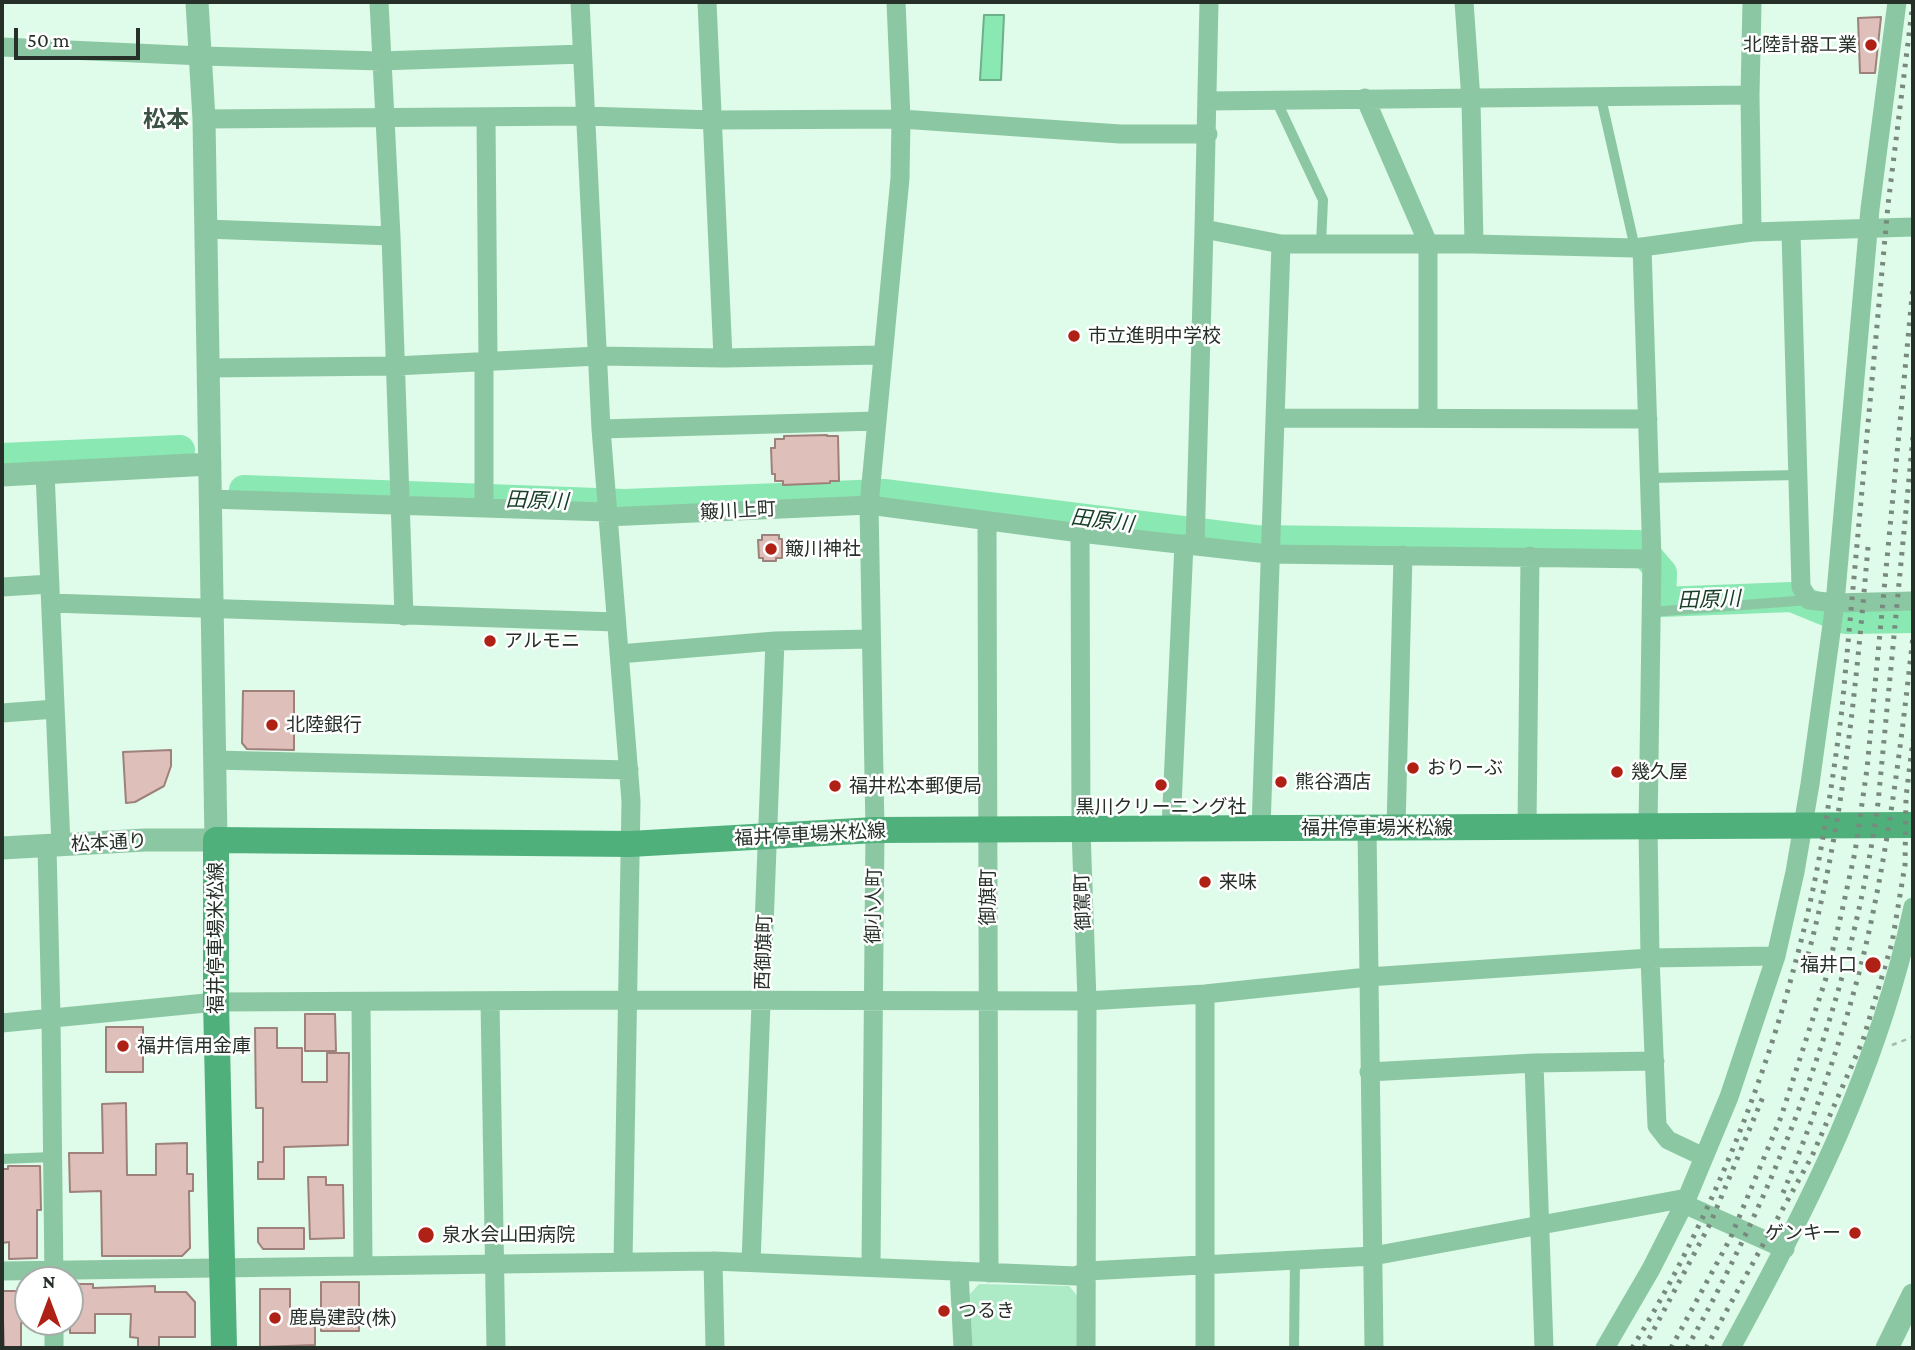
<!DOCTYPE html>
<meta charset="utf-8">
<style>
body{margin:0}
#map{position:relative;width:1915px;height:1350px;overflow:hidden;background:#dffbe9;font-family:"Crimson Pro",serif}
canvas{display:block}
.frame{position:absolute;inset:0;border:4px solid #263029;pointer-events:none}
.north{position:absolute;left:14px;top:1266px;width:70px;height:70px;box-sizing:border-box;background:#fff;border:2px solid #a8aca9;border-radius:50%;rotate:0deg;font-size:19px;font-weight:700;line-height:28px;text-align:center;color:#263029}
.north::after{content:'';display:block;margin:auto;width:24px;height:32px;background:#b02115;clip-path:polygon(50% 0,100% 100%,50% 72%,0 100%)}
.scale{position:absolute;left:14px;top:28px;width:126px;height:32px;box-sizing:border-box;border:4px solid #263029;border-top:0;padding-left:9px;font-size:21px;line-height:24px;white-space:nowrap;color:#263029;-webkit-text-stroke:5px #fff;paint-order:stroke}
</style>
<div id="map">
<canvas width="1915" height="1350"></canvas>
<div class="frame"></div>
<div class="north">N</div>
<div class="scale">50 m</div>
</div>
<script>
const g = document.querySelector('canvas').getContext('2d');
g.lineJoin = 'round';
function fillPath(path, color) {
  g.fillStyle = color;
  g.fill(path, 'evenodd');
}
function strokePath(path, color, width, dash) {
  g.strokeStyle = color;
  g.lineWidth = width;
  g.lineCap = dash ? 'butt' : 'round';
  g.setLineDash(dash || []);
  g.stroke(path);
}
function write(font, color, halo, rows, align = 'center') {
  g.font = font + ' "Crimson Pro","Noto Sans JP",serif';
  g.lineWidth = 5;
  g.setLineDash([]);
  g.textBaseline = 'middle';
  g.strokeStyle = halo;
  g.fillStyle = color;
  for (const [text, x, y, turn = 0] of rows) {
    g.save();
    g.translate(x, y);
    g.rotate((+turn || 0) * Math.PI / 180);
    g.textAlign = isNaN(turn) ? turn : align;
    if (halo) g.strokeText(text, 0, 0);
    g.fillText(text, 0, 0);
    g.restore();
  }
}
fillPath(new Path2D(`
 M 979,1284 L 1069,1286 L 1080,1299 L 1079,1348 L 972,1348 L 970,1294 Z`), '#acebc5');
const water = new Path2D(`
 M 984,15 L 1004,15 L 1001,80 L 980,80 Z`);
fillPath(water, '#8ae8b2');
strokePath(water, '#6cb189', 2);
strokePath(new Path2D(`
 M 2,458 L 180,450
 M 244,490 L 624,504 L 884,494 L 1255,540 L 1638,545 L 1662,573 L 1661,602 L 1792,597 L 1846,619 L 1913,618`), '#8ae8b2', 30);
const building = new Path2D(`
 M 1881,17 L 1875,73 L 1860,73 L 1858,18 Z
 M 827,435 L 827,436 L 838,436 L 839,481 L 830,481 L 830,483 L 783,485 L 783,481 L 775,481 L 775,474 L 772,474 L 771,448 L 775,448 L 775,439 L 784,439 L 784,436 Z
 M 762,535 L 779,535 L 779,539 L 782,539 L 782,558 L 776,558 L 776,561 L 763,561 L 763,558 L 759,558 L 758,540 L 762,540 Z
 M 243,691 L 294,691 L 294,750 L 247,749 L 242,743 Z
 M 171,750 L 171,766 L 164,786 L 135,802 L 126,803 L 123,752 Z
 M 305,1014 L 335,1014 L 336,1051 L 305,1051 Z
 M 106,1027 L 143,1027 L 143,1072 L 106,1072 Z
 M 255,1028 L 277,1028 L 277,1048 L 302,1048 L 302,1082 L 327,1082 L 327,1053 L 349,1053 L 348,1145 L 284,1147 L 284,1179 L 258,1179 L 258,1162 L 263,1162 L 263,1108 L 256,1108 Z
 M 126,1103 L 127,1175 L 156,1175 L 156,1144 L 187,1143 L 187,1174 L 193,1174 L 193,1191 L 189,1191 L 190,1248 L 182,1256 L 102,1256 L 101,1191 L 70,1192 L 69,1153 L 103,1153 L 102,1104 Z
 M 8,1166 L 40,1166 L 41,1210 L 37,1210 L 37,1258 L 9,1259 L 9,1242 L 2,1243 L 2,1169 L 8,1169 Z
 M 308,1177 L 326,1177 L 326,1185 L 343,1185 L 344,1238 L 310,1239 Z
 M 258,1228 L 304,1228 L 304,1249 L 263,1249 L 258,1242 Z
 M 321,1282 L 359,1282 L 359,1331 L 321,1331 Z
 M 70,1284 L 93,1284 L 93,1288 L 155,1286 L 155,1292 L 186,1292 L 195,1302 L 195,1337 L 159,1337 L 159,1347 L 138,1347 L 138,1338 L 130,1337 L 131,1314 L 95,1314 L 95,1333 L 70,1333 Z
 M 260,1289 L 290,1289 L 290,1321 L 315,1321 L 315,1345 L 260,1347 Z
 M 2,1291 L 28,1291 L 28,1323 L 21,1323 L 21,1348 L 4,1348 Z`);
fillPath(building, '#debfb9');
strokePath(building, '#9e817b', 2);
strokePath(new Path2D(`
 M 1892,1045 L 1913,1037`), '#a5bcad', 2.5, [5, 5]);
strokePath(new Path2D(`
 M 1601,98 L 1635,248
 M 1276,100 L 1323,200 L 1321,244
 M 1649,478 L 1798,475
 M 1651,612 L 1809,600
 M 2,1159 L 52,1157
 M 1294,1348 L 1295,1260`), '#8cc7a3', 10);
strokePath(new Path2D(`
 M 379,2 L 391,236 L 404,616
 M 580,2 L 601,429 L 631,801 L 623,1262
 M 707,2 L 723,358
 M 1209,2 L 1204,229 L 1281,244 L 1474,244 L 1635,248 L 1752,232 L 1913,227
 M 1464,2 L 1471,100 L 1474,244
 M 2,47 L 202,56 L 381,61 L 582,54
 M 1365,98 L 1428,243 L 1428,418
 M 1208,101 L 1750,95
 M 486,117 L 488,361
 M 204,119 L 585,116 L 714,120 L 901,119 L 1120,134 L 1208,134
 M 206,229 L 391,236
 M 1752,232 L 1750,95 L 1752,2
 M 1791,232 L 1801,587 L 1809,600 L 1835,603 L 1913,601
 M 1642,247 L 1652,559 L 1648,827 L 1650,958 L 1657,1126 L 1668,1140 L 1704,1157
 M 208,368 L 395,366 L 598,356 L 723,358 L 882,355
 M 1275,418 L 1648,419
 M 601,429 L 876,421
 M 45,472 L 61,845
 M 210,499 L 606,512
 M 484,507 L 484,362
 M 607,517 L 869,505 L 1080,533 L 1268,554 L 1652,559
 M 987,522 L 989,1273
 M 1080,533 L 1081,830 L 1087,1001 L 1086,1348
 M 1195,546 L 1204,229
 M 2,587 L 50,584
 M 51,603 L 616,622
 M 619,654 L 775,641 L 871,639
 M 2,713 L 55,709
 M 214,760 L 629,770
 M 1527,827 L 1530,556
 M 1171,828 L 1184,544
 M 1261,828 L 1281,244
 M 1367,828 L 1374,1348
 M 1396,828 L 1403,555
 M 47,846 L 51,1018 L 54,1280
 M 490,1001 L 496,1348
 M 361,1002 L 363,1265
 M 2,1023 L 216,1002 L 628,1000 L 1087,1001 L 1205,994 L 1368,977 L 1650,958 L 1776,956
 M 1534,1063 L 1544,1348
 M 1369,1072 L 1534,1063 L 1655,1061
 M 1684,1204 L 1785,1249
 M 713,1261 L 715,1348
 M 751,1262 L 775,641
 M 871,1266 L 875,830 L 869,505 L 900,178 L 901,119 L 896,2
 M 2,1271 L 713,1261 L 1076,1276 L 1087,1271 L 1373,1256 L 1687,1198
 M 959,1271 L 963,1348
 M 54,1322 L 54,1348
 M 1205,1348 L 1205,994
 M 1605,1348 L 1651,1269 L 1687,1198 L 1729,1097 L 1776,956 L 1795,872 L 1810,784 L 1835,603 L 1870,209 L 1897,2
 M 1731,1348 C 1810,1203 1878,1070 1913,907`), '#8cc7a3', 19);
strokePath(new Path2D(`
 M 2,475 L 210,464
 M 2,848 L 145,840 L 216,840 L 204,119 L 197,2
 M 1887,1348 L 1913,1295`), '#8cc7a3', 23);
strokePath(new Path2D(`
 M 224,1348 L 216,1002 L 216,840 L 630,844 L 875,830 L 1913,825`), '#4fb07c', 26);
strokePath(new Path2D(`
 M 1808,955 C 1844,822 1856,685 1868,547
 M 1783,1193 C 1817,1110 1848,1024 1868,936 C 1890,837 1902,737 1913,636
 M 1632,1348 C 1703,1234 1761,1094 1795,964 C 1818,880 1831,795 1842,709 L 1888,205 L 1913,2
 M 1644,1348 L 1710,1224 L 1765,1092
 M 1671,1348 L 1730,1239 L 1781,1117 L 1826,978 L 1842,911 L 1855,852 L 1867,769 L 1913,286
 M 1687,1348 C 1781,1180 1852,994 1878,803 L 1913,437
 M 1706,1348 L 1812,1156 L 1863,1040 L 1892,943 L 1905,865 L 1906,797 L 1913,740`), '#788a7e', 5, [3.5, 7]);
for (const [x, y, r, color] of [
 [1871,45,7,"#b02115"],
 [1074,336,7,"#b02115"],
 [771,549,7,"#b02115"],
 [490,641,7,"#b02115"],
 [272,725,7,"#b02115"],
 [1413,768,7,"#b02115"],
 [1617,772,7,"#b02115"],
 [1281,782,7,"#b02115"],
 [1161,785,7,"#b02115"],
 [835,786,7,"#b02115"],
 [1205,882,7,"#b02115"],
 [1873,965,9,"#b02115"],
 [123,1046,7,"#b02115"],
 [1855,1233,7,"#b02115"],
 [426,1235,9,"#b02115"],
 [944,1311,7,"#b02115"],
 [275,1318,7,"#b02115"]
]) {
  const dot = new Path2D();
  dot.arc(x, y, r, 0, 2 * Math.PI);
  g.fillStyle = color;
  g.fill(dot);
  strokePath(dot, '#fff', 2.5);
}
write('19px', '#263029', '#fff', [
 ["北陸計器工業",1857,45,"right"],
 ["市立進明中学校",1088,336],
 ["簸川神社",785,549],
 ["アルモニ",504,641],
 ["北陸銀行",286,725],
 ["おりーぶ",1427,768],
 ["幾久屋",1631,772],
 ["熊谷酒店",1295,782],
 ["福井松本郵便局",849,786],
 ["黒川クリーニング社",1161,807,"center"],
 ["来味",1219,882],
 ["福井口",1857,965,"right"],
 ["福井信用金庫",137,1046],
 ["ゲンキー",1841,1233,"right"],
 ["泉水会山田病院",442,1235],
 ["つるき",958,1311],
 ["鹿島建設(株)",289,1318]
], 'left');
write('19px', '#263029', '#fff', [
 ["簸川上町",738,511,-3],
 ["福井停車場米松線",1377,828],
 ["福井停車場米松線",810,835,-3],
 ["松本通り",109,843,-3],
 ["御旗町",988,897,-90],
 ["御駕町",1083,902,-92],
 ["御小人町",874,906,-89],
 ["福井停車場米松線",216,938,-90],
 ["西御旗町",764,952,-88]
]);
write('italic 21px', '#18402a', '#fff', [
 ["田原川",537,501,2],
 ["田原川",1102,521,7],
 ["田原川",1709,600,-2]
]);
write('bold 23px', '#3a5143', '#fff', [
 ["松本",166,120]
]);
</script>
